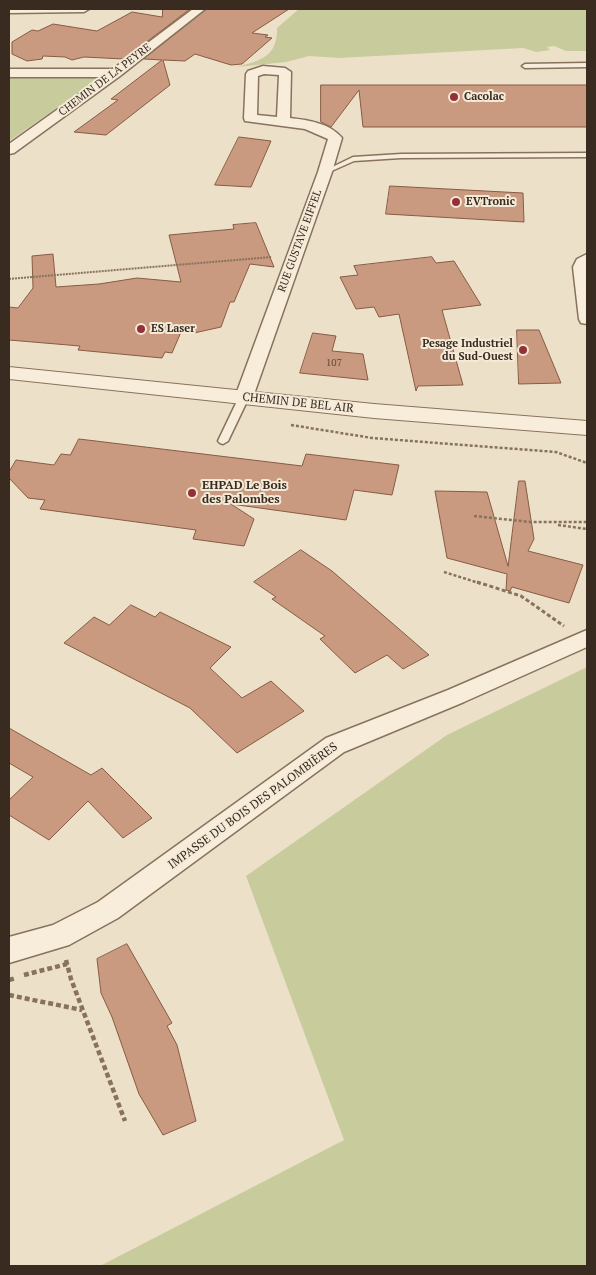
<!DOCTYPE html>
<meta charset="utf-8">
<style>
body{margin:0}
#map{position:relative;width:596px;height:1275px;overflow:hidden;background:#ede0c8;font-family:"PT Serif",serif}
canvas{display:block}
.frame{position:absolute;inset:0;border:10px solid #392b20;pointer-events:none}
</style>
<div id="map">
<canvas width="596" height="1275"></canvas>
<div class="frame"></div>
</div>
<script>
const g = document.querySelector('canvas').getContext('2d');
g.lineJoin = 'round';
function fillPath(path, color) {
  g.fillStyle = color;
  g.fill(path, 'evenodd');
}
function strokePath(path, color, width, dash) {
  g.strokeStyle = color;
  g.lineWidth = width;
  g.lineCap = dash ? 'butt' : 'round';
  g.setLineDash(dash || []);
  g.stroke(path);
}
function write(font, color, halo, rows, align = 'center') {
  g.font = font + ' "PT Serif",serif';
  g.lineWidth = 4;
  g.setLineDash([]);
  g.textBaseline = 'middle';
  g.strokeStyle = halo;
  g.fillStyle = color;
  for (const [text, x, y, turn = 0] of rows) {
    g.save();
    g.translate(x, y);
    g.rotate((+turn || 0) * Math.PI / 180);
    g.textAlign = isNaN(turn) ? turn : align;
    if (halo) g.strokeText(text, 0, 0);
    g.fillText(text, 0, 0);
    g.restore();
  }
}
fillPath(new Path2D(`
 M 299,9 L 587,9 L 587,51 L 566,51 L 554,46 L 547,47 L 550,50 L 536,52 L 523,48 L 339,58 L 309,56 L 286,62 L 236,67 C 259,61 278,57 277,28 Z
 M 83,75 L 101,77 L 9,141 L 9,76 Z
 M 587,667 L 587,1266 L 100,1266 L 344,1140 L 246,876 L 447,735 Z`), '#c8cb9c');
const building = new Path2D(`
 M 163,9 L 190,9 L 124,59 L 84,57 L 72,60 L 65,57 L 43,56 L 42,59 L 27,61 L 12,54 L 12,42 L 32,30 L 38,31 L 53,24 L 97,31 L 132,12 L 162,17 Z
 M 207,9 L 289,9 L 252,33 L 268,35 L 265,37 L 272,38 L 242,64 L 231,65 L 195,54 L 185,61 L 163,60 L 170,85 L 106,135 L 74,132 L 118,100 L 111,99 L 162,60 L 144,59 Z
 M 321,85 L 587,85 L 587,127 L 363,127 L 359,90 L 331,127 L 321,122 Z
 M 239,137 L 271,141 L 251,187 L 215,185 Z
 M 390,186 L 523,193 L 524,222 L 386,214 Z
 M 256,223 L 274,267 L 250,264 L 234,302 L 230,302 L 221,327 L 194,333 L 181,332 L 172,353 L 165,352 L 162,358 L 78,350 L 80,346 L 9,340 L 9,307 L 18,308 L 33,288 L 32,256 L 53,254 L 56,287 L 99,284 L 137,278 L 181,282 L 169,235 L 234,229 L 233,225 Z
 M 432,257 L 436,263 L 454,261 L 481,305 L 442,310 L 463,385 L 418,386 L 416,391 L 399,314 L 379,317 L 374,307 L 356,309 L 340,277 L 358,275 L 354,266 Z
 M 517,330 L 539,330 L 561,383 L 519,384 Z
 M 313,333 L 336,336 L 332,351 L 363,354 L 368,380 L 300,373 Z
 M 79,439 L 302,466 L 306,454 L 399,465 L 392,495 L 354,490 L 346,520 L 231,504 L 254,519 L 244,546 L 193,539 L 196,530 L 40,509 L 45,500 L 28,498 L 9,478 L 9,472 L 16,460 L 54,465 L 61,454 L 70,455 Z
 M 519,481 L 525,481 L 534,539 L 528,551 L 583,565 L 569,603 L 512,587 L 510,591 L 506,590 L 507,574 L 447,558 L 435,491 L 487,492 L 508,566 Z
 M 301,550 L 332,571 L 429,655 L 403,669 L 387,655 L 355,673 L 320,639 L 325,636 L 272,599 L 276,597 L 254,582 Z
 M 131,605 L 155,617 L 160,612 L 231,647 L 210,668 L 242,698 L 271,681 L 304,711 L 237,753 L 190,708 L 64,643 L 94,617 L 109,625 Z
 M 9,728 L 91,775 L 102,768 L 152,818 L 123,838 L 88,801 L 49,840 L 9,815 L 9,800 L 33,777 L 9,763 Z
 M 127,944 L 172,1023 L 167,1026 L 177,1045 L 196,1121 L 163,1135 L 139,1094 L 112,1017 L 101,993 L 97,959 Z`);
fillPath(building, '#c99a7f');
strokePath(building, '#865b44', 1);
const service = new Path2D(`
 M 587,63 L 587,67 L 525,68 L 522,66 L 525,64 Z
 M 587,153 L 587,157 L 401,158 L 354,161 L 327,173 L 322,172 L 353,157 L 401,154 Z
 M 244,394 L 249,397 L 228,441 L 223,444 L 220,443 L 218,441 L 239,397 Z`);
const minor = new Path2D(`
 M 9,9 L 89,9 L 84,12 L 9,13 Z
 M 193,9 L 205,9 L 120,76 L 14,153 L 9,154 L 9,144 L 103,77 L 9,77 L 9,69 L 113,69 Z
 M 263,66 L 285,68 L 291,72 L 290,118 C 307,120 330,123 342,138 L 332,172 L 253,397 L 250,401 L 244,402 L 238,401 L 235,397 L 318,172 L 328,139 L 305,129 L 245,121 L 244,118 L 246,74 L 248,71 ZM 264,74 L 279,75 L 277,117 L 257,115 L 258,76 Z
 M 587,254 L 587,324 L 581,323 L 579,319 L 573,267 L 577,259 Z
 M 587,630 L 587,647 L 464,702 L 344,752 L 118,918 L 69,945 L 9,963 L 9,937 L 53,925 L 98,902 L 326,738 L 448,690 Z`);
const tertiary = new Path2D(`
 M 9,367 L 374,404 L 587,421 L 587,435 L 374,418 L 9,379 Z`);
strokePath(service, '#88725d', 3);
strokePath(minor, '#88725d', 3);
strokePath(tertiary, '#88725d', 2);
strokePath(new Path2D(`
 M 9,279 L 272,257`), '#88725d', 2, [2, 1]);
strokePath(new Path2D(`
 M 291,425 L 372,438 L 556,452 L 587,463
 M 474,516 L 530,522 L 587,522
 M 558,525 L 587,529
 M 444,572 L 482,584`), '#88725d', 2.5, [3, 2]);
strokePath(new Path2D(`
 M 477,582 L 521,596 L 564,626`), '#88725d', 3, [4, 2.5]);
strokePath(new Path2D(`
 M 66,960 L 71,979 L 125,1121
 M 24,975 L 67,964
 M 9,980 L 16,978
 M 9,995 L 82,1010`), '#88725d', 4.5, [5, 3]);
fillPath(service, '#f8eddb');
fillPath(minor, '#f8eddb');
fillPath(tertiary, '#f8eddb');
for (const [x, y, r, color] of [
 [454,97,5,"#953036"],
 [456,202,5,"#953036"],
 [141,329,5,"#953036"],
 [523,350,5,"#953036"],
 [192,493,5,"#953036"]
]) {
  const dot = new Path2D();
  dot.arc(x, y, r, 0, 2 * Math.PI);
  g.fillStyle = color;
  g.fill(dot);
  strokePath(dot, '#f4ead7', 2);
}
write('10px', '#5d4738', null, [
 ["107",334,363]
]);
write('11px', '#392b20', '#f4ead7', [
 ["CHEMIN DE LA PEYRE",105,80,-37],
 ["RUE GUSTAVE EIFFEL",300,241,-70]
]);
write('bold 11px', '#392b20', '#f4ead7', [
 ["Cacolac",464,97],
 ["EVTronic",466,202],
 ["ES Laser",151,329],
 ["Pesage Industriel",513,344,"right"],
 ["du Sud-Ouest",513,357,"right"]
], 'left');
write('12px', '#392b20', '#f4ead7', [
 ["CHEMIN DE BEL AIR",298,403,6],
 ["IMPASSE DU BOIS DES PALOMBIÈRES",253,806,-36]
]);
write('bold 12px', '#392b20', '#f4ead7', [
 ["EHPAD Le Bois",202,486],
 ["des Palombes",202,500]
], 'left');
</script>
